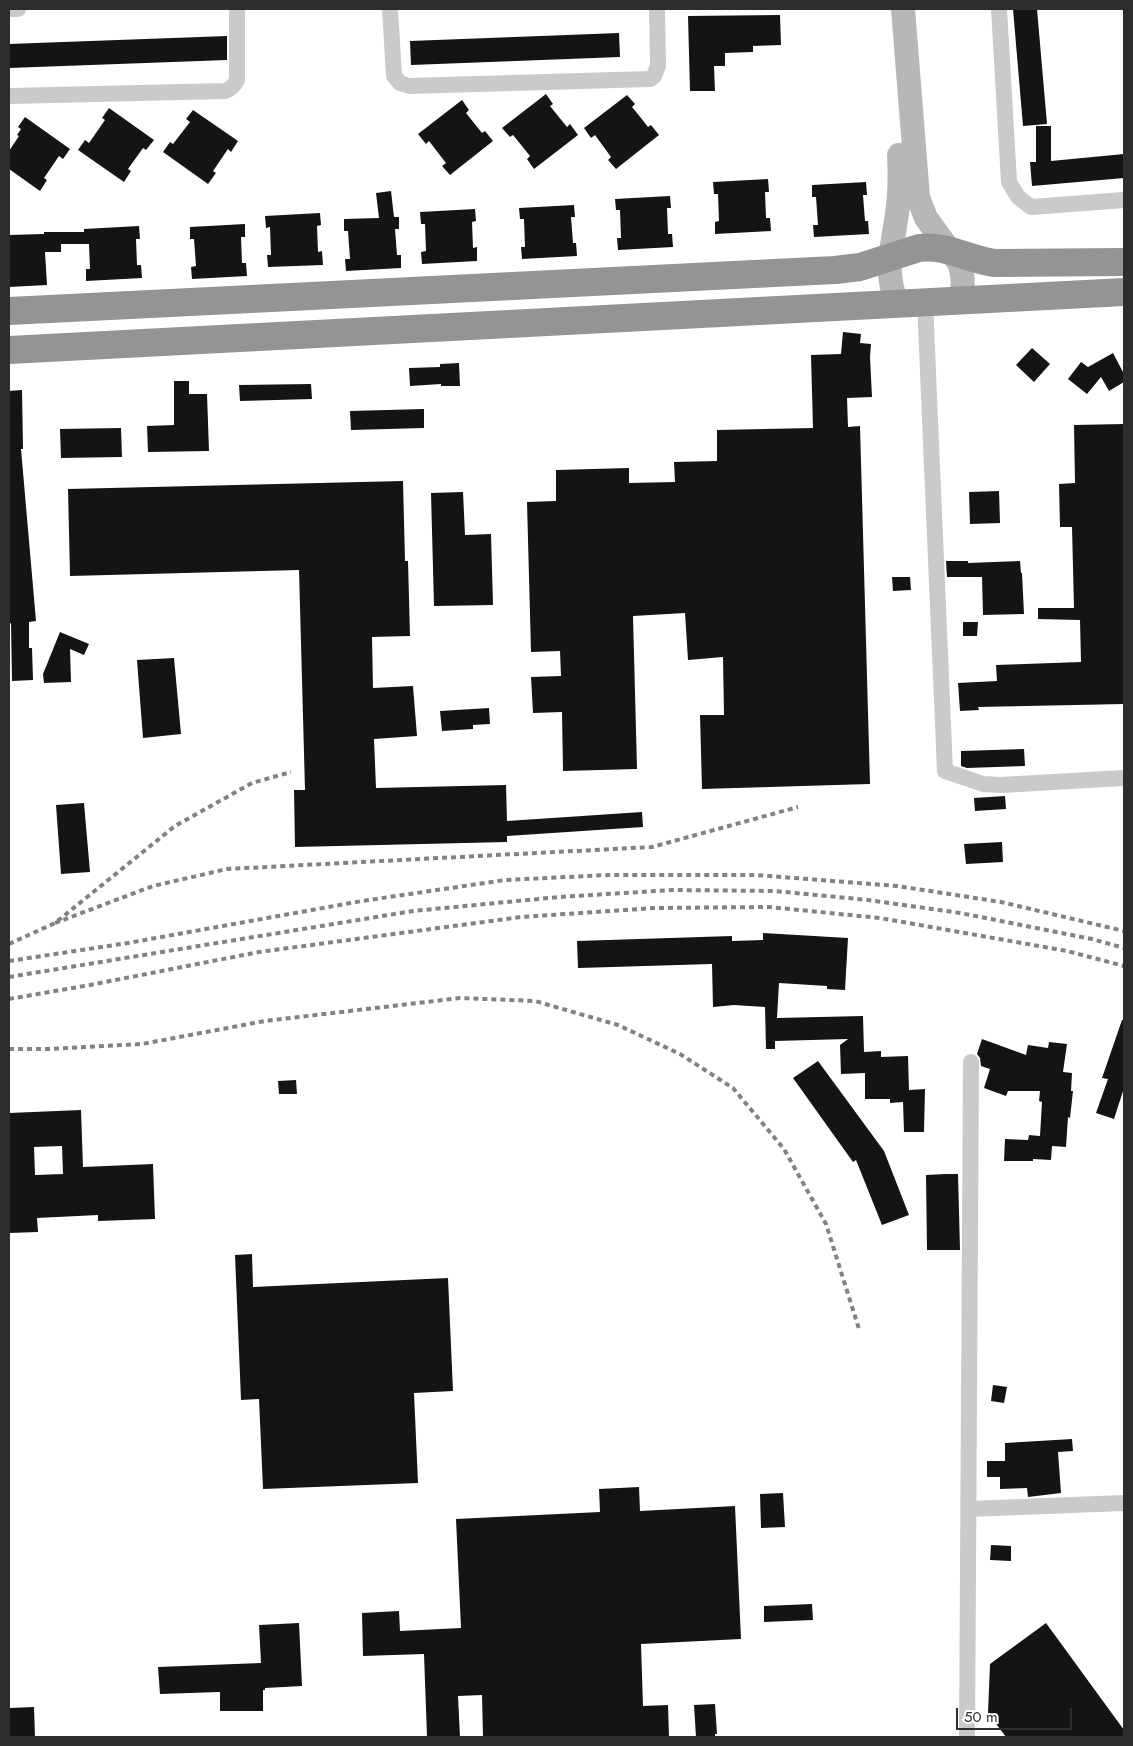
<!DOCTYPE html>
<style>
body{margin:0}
#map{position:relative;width:1133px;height:1746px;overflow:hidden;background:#fff;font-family:Jost,sans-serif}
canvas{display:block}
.frame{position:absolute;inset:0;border:10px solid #2d2d2d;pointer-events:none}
.scale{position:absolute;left:956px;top:1708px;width:116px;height:22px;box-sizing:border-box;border:2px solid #2d2d2d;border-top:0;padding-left:6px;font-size:15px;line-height:18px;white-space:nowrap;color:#2d2d2d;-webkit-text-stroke:4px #fff;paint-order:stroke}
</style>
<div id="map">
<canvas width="1133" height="1746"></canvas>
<div class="frame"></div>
<div class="scale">50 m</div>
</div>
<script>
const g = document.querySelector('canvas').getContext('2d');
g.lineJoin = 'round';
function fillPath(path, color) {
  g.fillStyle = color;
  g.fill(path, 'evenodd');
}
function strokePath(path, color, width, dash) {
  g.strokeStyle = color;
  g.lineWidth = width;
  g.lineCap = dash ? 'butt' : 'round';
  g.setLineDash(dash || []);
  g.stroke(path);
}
fillPath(new Path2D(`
 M 1013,9 L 1037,9 L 1047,124 L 1023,126 Z
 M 780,15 L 781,45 L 753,46 L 753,52 L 725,53 L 725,66 L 714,66 L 715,91 L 690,91 L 688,16 Z
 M 619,33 L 620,57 L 411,65 L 410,41 Z
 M 227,36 L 227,60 L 9,68 L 9,44 Z
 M 546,94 L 553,104 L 550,106 L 567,127 L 570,124 L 578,135 L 534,169 L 527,159 L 530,156 L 513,135 L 510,137 L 502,128 Z
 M 627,95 L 635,104 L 632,107 L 641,118 L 648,127 L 651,125 L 659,135 L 616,169 L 608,160 L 611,157 L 595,135 L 591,138 L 584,128 Z
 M 462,100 L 469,110 L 466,113 L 482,133 L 485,131 L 493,141 L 450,175 L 442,166 L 446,163 L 429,141 L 426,144 L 418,134 Z
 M 109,108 L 154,140 L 146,150 L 143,148 L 128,169 L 131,171 L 124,182 L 78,150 L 85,140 L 89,143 L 105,120 L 102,118 Z
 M 193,110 L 238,141 L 231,152 L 228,149 L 213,171 L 216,173 L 208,184 L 163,152 L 170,142 L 173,144 L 190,122 L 186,119 Z
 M 25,117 L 70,149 L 63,159 L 59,156 L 44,178 L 47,180 L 40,191 L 9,169 L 9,151 L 19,136 L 17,135 L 21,129 L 18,127 Z
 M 1036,126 L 1051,126 L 1051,161 L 1124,154 L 1124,178 L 1032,186 L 1030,162 L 1036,162 Z
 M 768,179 L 769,192 L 765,192 L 766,218 L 770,218 L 771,231 L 715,234 L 715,222 L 719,221 L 718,194 L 714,194 L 713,182 Z
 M 866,182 L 867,195 L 863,195 L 865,221 L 868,221 L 869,234 L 814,237 L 813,225 L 818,225 L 816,197 L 812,197 L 812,185 Z
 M 391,191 L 394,217 L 399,217 L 399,229 L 395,229 L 397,255 L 401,255 L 401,268 L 346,271 L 345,259 L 350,259 L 348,231 L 344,231 L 344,219 L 379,218 L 376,193 Z
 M 670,196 L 671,208 L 667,208 L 668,234 L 672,234 L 673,247 L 618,250 L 617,238 L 621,238 L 620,210 L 616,210 L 615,199 Z
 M 574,205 L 575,217 L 571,217 L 573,243 L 576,243 L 577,256 L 522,259 L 521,247 L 525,247 L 524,219 L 520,219 L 519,208 Z
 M 475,209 L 476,221 L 472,222 L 473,248 L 477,247 L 477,261 L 422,264 L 421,252 L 426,251 L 425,224 L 421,224 L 420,212 Z
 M 320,213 L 321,225 L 317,226 L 318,252 L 322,251 L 323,265 L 268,267 L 267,255 L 271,255 L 270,227 L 266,228 L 265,216 Z
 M 245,224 L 245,237 L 241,237 L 242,263 L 246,263 L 247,276 L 192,279 L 191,267 L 196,266 L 194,239 L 190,239 L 190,227 Z
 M 139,226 L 140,239 L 136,239 L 137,265 L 141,265 L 142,278 L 86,281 L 86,269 L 90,269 L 89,244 L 61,244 L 61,252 L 45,252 L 47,285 L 9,287 L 9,235 L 44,234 L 44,232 L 84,232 L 84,229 Z
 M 843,332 L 861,334 L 860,343 L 871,344 L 870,357 L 872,397 L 847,398 L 848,427 L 860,426 L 870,784 L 702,789 L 700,715 L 724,715 L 723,657 L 688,660 L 685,613 L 633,616 L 637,769 L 563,771 L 562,712 L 533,713 L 531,677 L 561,676 L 560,651 L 531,652 L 527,502 L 556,501 L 556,470 L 629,468 L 629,483 L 675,482 L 674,462 L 717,461 L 717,430 L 813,428 L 811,355 L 841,354 Z
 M 1032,348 L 1050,364 L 1034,382 L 1016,365 Z
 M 1113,353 L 1124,374 L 1124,382 L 1109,391 L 1101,377 L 1087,394 L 1068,379 L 1081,362 L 1088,367 Z
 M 459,363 L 460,386 L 441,386 L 441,384 L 410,386 L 409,368 L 440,367 L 440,364 Z
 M 174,381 L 189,381 L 189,394 L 207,394 L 209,451 L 148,452 L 147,426 L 174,425 Z
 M 311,384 L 312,399 L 240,401 L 239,385 Z
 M 22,390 L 23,449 L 21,449 L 36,621 L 29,622 L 29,648 L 32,648 L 33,680 L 12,681 L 11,623 L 9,624 L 9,391 Z
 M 424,409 L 424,428 L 351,430 L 350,411 Z
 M 1124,424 L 1124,704 L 978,707 L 979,710 L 960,711 L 958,683 L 997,681 L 996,665 L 1081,662 L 1080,620 L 1038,619 L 1038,608 L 1074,608 L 1072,527 L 1060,527 L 1059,484 L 1075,483 L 1074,425 Z
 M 121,428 L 122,457 L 61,458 L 60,429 Z
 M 403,481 L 405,561 L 408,561 L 410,636 L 372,637 L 373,688 L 413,686 L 417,736 L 374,739 L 376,788 L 506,785 L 507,821 L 642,812 L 643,827 L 507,836 L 507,842 L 295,847 L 294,790 L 305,790 L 299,570 L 70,576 L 68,489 Z
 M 999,491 L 1000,523 L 970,524 L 969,492 Z
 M 463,492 L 465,535 L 491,534 L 493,605 L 434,606 L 431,493 Z
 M 946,561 L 968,561 L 968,563 L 1020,561 L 1021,573 L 1022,573 L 1024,614 L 983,615 L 982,577 L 947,577 Z
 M 892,577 L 910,577 L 911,590 L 893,591 Z
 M 963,622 L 978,622 L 977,636 L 963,636 Z
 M 60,632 L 89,644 L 84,655 L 70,649 L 71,682 L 44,683 L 43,674 Z
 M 174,658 L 181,734 L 143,738 L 137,660 Z
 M 489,708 L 490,724 L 473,725 L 473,729 L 442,731 L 440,711 Z
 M 1024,749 L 1025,766 L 967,768 L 961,766 L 961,751 Z
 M 1005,796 L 1006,809 L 975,811 L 974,798 Z
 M 84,803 L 90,872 L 61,874 L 56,805 Z
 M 1002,842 L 1003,862 L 966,864 L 964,844 Z
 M 763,933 L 848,938 L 845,990 L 827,989 L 827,986 L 779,983 L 777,1018 L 863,1016 L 864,1052 L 881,1051 L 881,1057 L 908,1056 L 909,1090 L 925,1089 L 924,1132 L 904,1132 L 903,1102 L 890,1103 L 890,1099 L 865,1099 L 865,1073 L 841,1074 L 840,1045 L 848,1039 L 775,1041 L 775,1049 L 766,1049 L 765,1007 L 734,1005 L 713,1007 L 712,964 L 578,968 L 577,941 L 732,936 L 732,941 L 763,940 Z
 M 1122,1020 L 1124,1020 L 1124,1088 L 1114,1119 L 1096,1113 L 1108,1079 L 1102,1078 Z
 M 982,1039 L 1026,1055 L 1028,1045 L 1048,1048 L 1049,1042 L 1067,1044 L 1063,1072 L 1072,1073 L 1071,1091 L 1073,1091 L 1070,1118 L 1068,1117 L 1066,1147 L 1052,1146 L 1051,1160 L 1033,1159 L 1033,1161 L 1004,1161 L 1005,1139 L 1028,1140 L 1029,1135 L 1040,1136 L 1042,1102 L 1039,1101 L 1040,1091 L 1008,1091 L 1006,1096 L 984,1088 L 990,1069 L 981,1066 L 980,1058 L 977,1054 Z
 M 818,1061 L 884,1151 L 909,1215 L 882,1225 L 856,1160 L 853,1162 L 793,1078 Z
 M 296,1080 L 297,1094 L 279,1094 L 278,1081 Z
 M 81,1110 L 83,1167 L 153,1164 L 155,1219 L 98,1221 L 98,1215 L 37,1218 L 38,1232 L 9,1233 L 9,1113 ZM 62,1146 L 63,1174 L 35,1175 L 34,1147 Z
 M 946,1174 L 958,1174 L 960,1250 L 927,1250 L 926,1175 Z
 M 252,1254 L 253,1287 L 448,1278 L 453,1391 L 414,1393 L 418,1483 L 263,1489 L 259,1399 L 241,1400 L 235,1255 Z
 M 993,1385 L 1007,1387 L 1004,1403 L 991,1401 Z
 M 1072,1439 L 1073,1451 L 1058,1452 L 1061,1493 L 1028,1497 L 1027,1488 L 1000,1489 L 1000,1477 L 987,1477 L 987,1461 L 1005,1461 L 1005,1443 Z
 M 639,1487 L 640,1511 L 735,1506 L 741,1639 L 641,1644 L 643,1706 L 668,1705 L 669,1737 L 647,1737 L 647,1736 L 483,1737 L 482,1695 L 458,1696 L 460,1737 L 427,1737 L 424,1654 L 363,1656 L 362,1613 L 399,1611 L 400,1631 L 461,1628 L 456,1519 L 600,1512 L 599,1489 Z
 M 783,1493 L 785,1527 L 761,1528 L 760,1494 Z
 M 991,1545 L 1011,1546 L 1011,1561 L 990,1560 Z
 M 812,1604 L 813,1620 L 764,1622 L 764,1606 Z
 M 299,1623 L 302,1686 L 265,1688 L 265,1690 L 263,1690 L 263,1711 L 220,1711 L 220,1692 L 160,1694 L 158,1667 L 261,1663 L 259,1625 Z
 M 1046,1623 L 1124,1730 L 1124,1737 L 1006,1737 L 988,1713 L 990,1664 Z
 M 715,1704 L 717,1734 L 715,1734 L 715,1737 L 696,1737 L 694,1705 Z
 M 34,1707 L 35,1737 L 9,1737 L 9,1708 Z`), '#141414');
strokePath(new Path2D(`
 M 9,9 L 18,9
 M 390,9 L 394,76 L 400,83 L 409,86 L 650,79 L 654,76 L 658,66 L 657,9
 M 999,9 L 1009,182 L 1018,197 L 1031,207 L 1124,200
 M 9,96 L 225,91 C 231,89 234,86 237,80 L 237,9
 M 925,302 L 945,771 L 983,784 L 1001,785 L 1124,778
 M 969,1509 L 1124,1503
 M 967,1737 L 971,1062`), '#cacaca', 16);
strokePath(new Path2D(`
 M 903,9 L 918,197 L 926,218 L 959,263 C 964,276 964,287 960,300
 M 897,303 C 883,270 893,247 897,213 C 900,194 900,175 899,155`), '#b7b7b7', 24);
strokePath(new Path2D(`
 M 9,311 L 835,270 L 860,267 L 919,248 C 946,244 969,260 995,263 L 1124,262
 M 9,350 L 1124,292`), '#949494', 28);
strokePath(new Path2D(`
 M 55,923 L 153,886 L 227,869 L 652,847 L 798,807
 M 9,944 L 55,923 L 175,826 L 252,783 L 291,772
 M 9,961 L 128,943 L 362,901 L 505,880 L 608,875 L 756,875 L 897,886 L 1001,902 L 1124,931
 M 9,977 L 413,911 L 559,897 L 673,890 L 775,891 L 868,900 L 960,913 L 1092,939 L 1124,948
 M 9,999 L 90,985 L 259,952 L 521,917 L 655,908 L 769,907 L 880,918 L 1067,951 L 1124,966
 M 9,1049 L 50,1049 L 142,1044 L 265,1021 L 460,998 L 535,1001 L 618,1025 L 680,1054 L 733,1088 L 784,1149 L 826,1224 L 859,1329`), '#828282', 4, [5, 4]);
</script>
